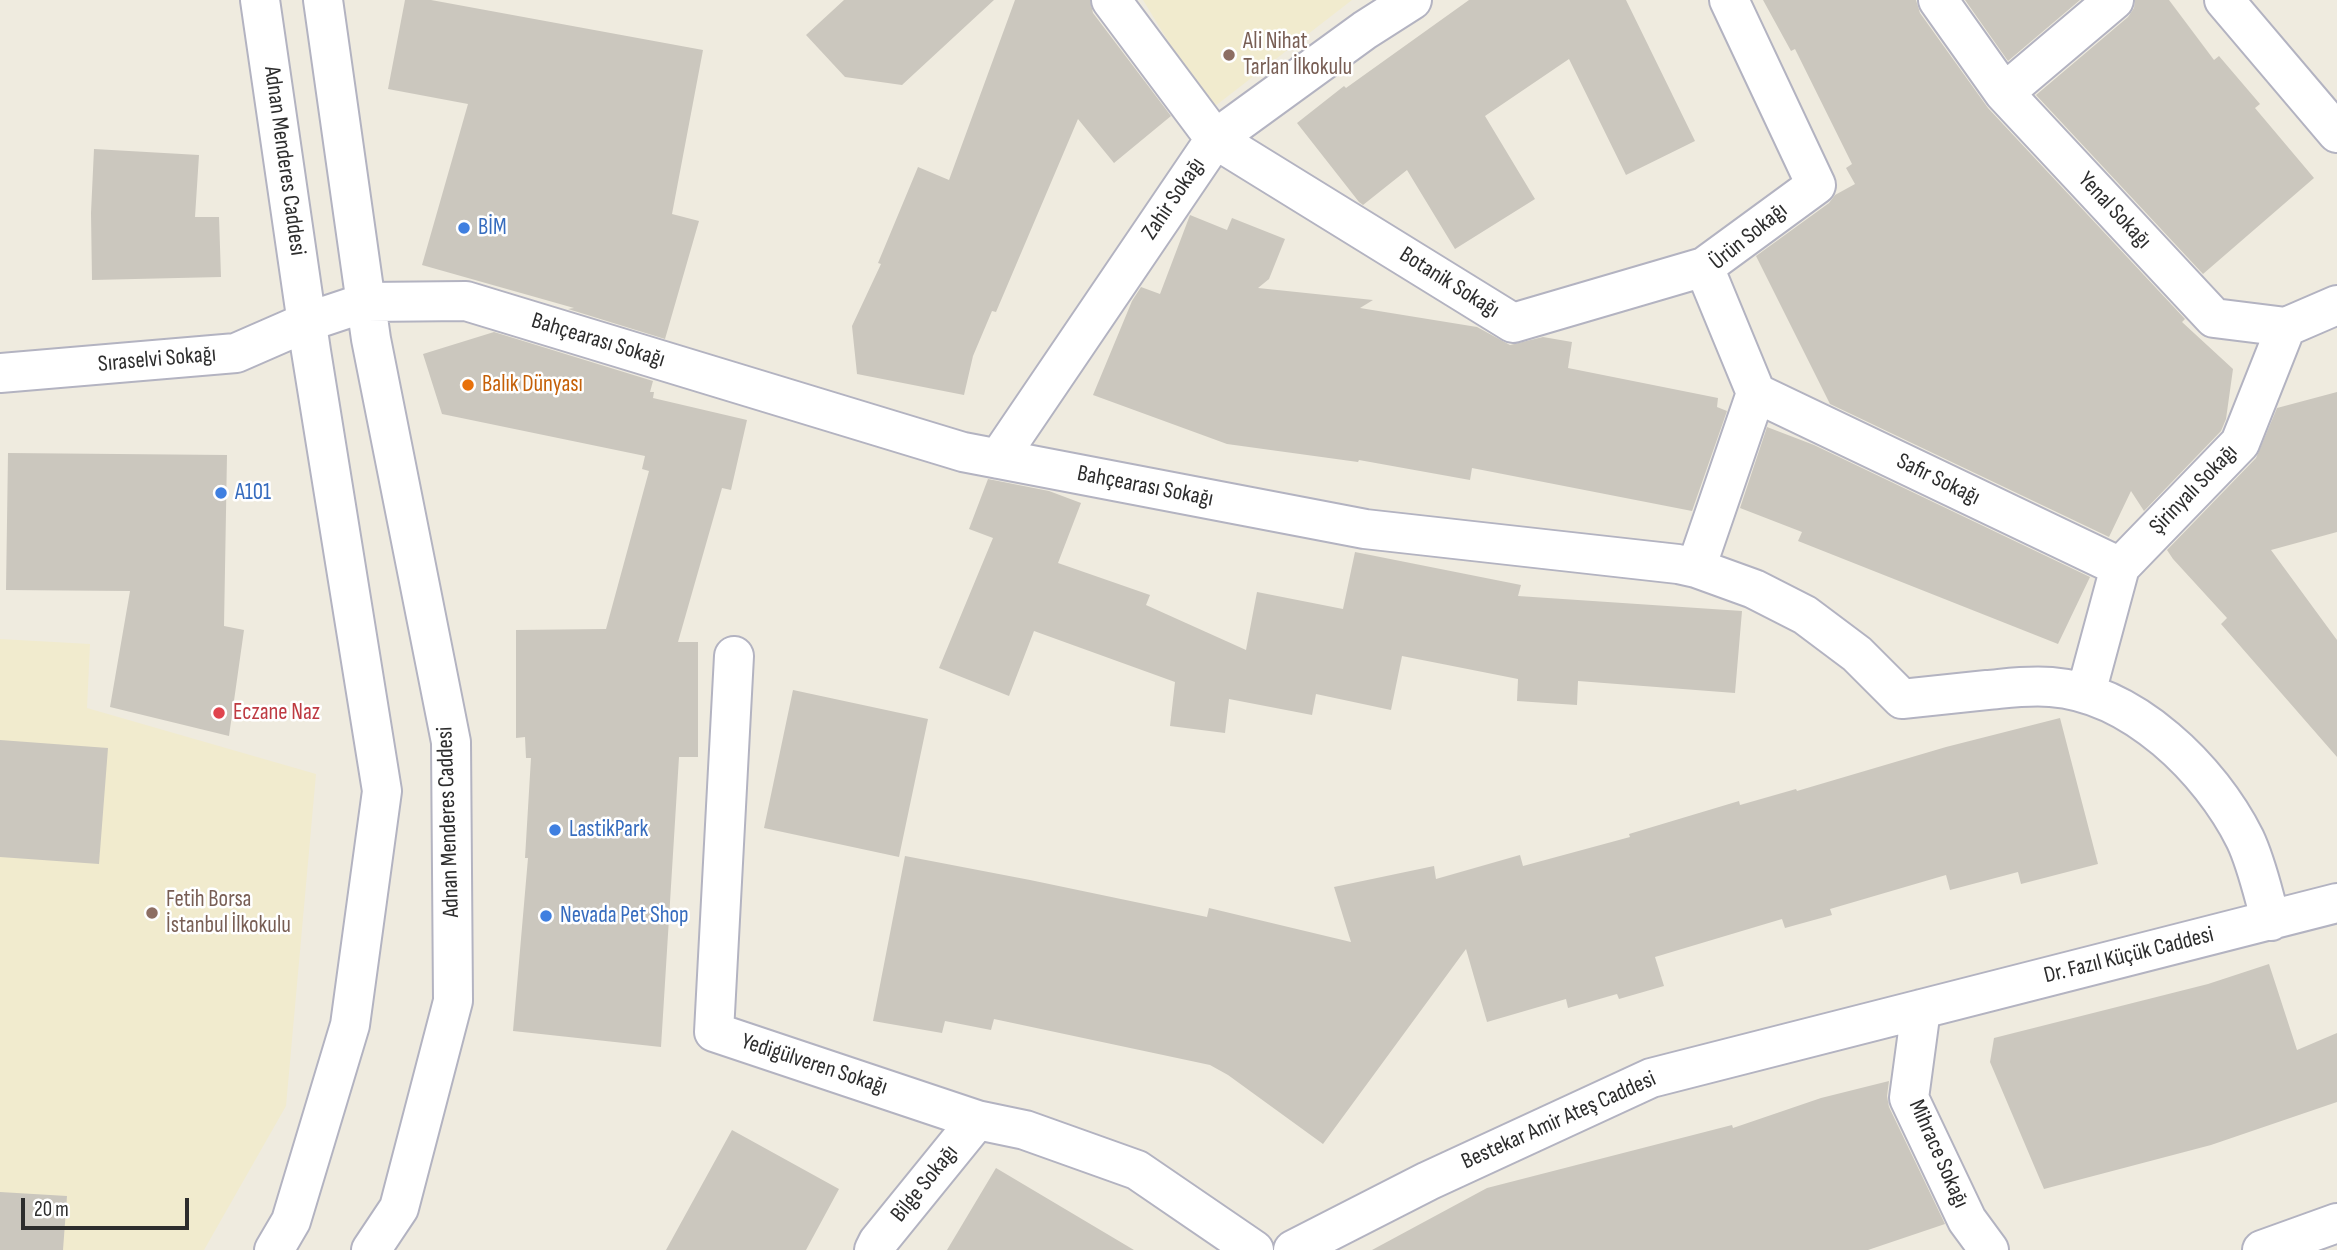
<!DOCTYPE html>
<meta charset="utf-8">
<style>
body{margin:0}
#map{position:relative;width:2337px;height:1250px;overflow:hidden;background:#efebdf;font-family:"Sofia Sans Condensed",sans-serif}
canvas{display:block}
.scale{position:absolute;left:21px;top:1198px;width:168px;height:32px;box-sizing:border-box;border:4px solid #2d2d2d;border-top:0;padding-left:9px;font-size:21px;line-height:24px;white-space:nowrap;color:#2d2d2d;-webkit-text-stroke:5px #fff;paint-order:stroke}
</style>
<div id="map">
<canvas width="2337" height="1250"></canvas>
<div class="scale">20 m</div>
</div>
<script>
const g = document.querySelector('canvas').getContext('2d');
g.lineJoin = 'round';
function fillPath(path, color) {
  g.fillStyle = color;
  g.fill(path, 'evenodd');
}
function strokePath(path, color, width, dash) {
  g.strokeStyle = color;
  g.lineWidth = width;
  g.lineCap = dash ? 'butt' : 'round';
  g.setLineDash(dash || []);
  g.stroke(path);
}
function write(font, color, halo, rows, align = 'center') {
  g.font = font + ' "Sofia Sans Condensed",sans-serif';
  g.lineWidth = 5;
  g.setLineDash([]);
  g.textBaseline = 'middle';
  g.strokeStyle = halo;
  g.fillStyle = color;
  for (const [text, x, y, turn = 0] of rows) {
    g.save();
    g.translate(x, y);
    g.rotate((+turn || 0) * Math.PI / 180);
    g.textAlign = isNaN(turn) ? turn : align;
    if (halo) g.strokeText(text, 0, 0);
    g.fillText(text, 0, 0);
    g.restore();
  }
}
fillPath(new Path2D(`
 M 1143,0 L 1352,0 L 1210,110 Z
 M 0,639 L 90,644 L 87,708 L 316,774 L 286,1106 L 204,1250 L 0,1250 Z`), '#f1ebce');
fillPath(new Path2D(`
 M 405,0 L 431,0 L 703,50 L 672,214 L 699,221 L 665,339 L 568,309 L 574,308 L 422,265 L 468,104 L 388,89 Z
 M 844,0 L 994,0 L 902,85 L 845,77 L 806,35 Z
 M 1015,0 L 1090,0 L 1093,13 L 1171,116 L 1114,163 L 1078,119 L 996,312 L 992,311 L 973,356 L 964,395 L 857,374 L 852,326 L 881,264 L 878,263 L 918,167 L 949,180 Z
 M 1469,0 L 1626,0 L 1695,141 L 1626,175 L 1569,59 L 1485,116 L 1535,199 L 1455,249 L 1407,170 L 1363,205 L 1359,202 L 1297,123 L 1344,86 L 1346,88 Z
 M 1763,0 L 1916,0 L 1920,13 L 1988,108 L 2185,319 L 2182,322 L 2233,369 L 2226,419 L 2221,431 L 2144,511 L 2131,491 L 2109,537 L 1830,404 L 1756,256 L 1829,203 L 1835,195 L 1855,184 L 1846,168 L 1852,164 L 1795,49 L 1791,51 Z
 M 1965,0 L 2080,0 L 2008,61 Z
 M 2135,0 L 2169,0 L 2214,60 L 2219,56 L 2260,104 L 2255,108 L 2314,178 L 2203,274 L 2036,95 L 2128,17 L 2134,8 Z
 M 94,149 L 199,155 L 195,217 L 219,217 L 221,277 L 92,280 L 91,213 Z
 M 1190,215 L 1227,230 L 1232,218 L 1285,239 L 1269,279 L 1258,288 L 1373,300 L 1360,308 L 1477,327 L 1510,345 L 1543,337 L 1572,342 L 1568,368 L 1718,398 L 1717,407 L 1727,411 L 1692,511 L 1472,468 L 1470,480 L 1359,460 L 1358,462 L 1227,444 L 1093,395 L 1132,301 L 1141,287 L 1160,294 Z
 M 494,332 L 653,381 L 650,392 L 654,392 L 653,398 L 747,420 L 731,490 L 722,488 L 678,642 L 698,642 L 698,757 L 679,757 L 661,1047 L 513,1031 L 528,858 L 525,858 L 531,758 L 526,758 L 525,737 L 516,738 L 516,630 L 606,629 L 649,471 L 642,469 L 645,456 L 442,414 L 423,354 Z
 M 2337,392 L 2337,532 L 2271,550 L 2337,640 L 2337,757 L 2221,624 L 2227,618 L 2173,559 L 2167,550 L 2256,458 L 2277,408 Z
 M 1767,427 L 1814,445 L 2090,577 L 2058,644 L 1798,541 L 1802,532 L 1740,508 Z
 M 8,453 L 227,455 L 224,626 L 244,630 L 229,736 L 110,707 L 130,591 L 6,590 Z
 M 988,479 L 1049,491 L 1081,503 L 1058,563 L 1150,595 L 1146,605 L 1246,650 L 1257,592 L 1343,609 L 1355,552 L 1521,585 L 1518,596 L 1742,611 L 1735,693 L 1578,681 L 1577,705 L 1517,701 L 1518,679 L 1402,656 L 1391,710 L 1316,694 L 1312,715 L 1229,699 L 1225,733 L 1170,726 L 1175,682 L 1034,631 L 1009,696 L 939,668 L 993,538 L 969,529 Z
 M 793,690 L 928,719 L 899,857 L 764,828 Z
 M 2060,718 L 2098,864 L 2021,884 L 2018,872 L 1950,890 L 1946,875 L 1830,909 L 1832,915 L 1785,928 L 1782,919 L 1655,957 L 1664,986 L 1619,999 L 1617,994 L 1568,1008 L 1566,999 L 1487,1022 L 1466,949 L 1323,1144 L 1228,1075 L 1210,1065 L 994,1019 L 991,1030 L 945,1021 L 942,1033 L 873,1021 L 905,856 L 1030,880 L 1207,917 L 1209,908 L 1351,942 L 1334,887 L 1434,866 L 1436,879 L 1520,855 L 1523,866 L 1630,837 L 1629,834 L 1739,801 L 1740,805 L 1796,789 L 1797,791 L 1946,747 Z
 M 0,740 L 108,748 L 99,864 L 0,857 Z
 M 2269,964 L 2297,1050 L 2337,1033 L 2337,1102 L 2211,1145 L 2044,1189 L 1990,1062 L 1994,1038 L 2208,984 Z
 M 1889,1081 L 1887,1096 L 1889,1107 L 1945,1224 L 1868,1250 L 1372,1250 L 1487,1188 L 1732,1125 L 1733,1128 L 1821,1098 Z
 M 732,1130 L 839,1189 L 806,1250 L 666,1250 Z
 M 996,1168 L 1134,1250 L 947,1250 Z
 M 0,1192 L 67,1196 L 63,1250 L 0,1250 Z`), '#cbc7be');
const minor = new Path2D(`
 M 260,0 L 311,351 L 382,791 L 350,1025 L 291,1221 L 274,1250
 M 323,0 L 371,339 L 451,742 L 453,1001 L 399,1208 L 371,1250
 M 1111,0 L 1215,139 L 1513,323 L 1704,267
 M 1938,0 L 2004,93 L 2214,318 L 2286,327 L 2337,305
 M 2224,0 L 2337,133
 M 2004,93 L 2114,0
 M 0,373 L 236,353 L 307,322 L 367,302 L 466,301 L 963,452 L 1365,529 L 1678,564 L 1696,568 L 1754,589 L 1805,615 L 1857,654 L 1902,699 C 1931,696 1959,693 1987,690 C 2009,688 2029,685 2051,687 C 2133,693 2210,769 2245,839 C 2257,864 2263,894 2271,921
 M 1756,393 L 2120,567
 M 998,459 L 1215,139 L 1365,30 L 1412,0
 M 1696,568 L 1756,393 L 1704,267 L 1816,185 L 1729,0
 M 734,656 L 714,1032 L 977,1120 L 1025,1130 L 1137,1170 L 1254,1250
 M 2086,693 L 2120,567 L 2240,443 L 2286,327
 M 1921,1009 L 1909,1098 L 1967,1220 L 1989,1250
 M 874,1250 L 878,1242 L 977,1120
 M 1293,1250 L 1428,1181 L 1651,1078 L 2337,903
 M 2262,1250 L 2337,1223`);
strokePath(minor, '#b3b3c1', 42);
strokePath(minor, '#fff', 38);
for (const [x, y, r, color] of [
 [1229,55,7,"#8d6e63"],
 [464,228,7,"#3f7fe0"],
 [468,385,7,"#e8710a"],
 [221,493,7,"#3f7fe0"],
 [219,713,7,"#e0444e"],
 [555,830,7,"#3f7fe0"],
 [152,913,7,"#8d6e63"],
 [546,916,7,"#3f7fe0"]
]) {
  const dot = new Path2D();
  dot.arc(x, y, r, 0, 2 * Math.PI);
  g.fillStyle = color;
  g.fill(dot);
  strokePath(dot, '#fff', 2.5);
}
write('23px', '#785e54', '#fff', [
 ["Ali Nihat",1243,42],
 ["Tarlan İlkokulu",1243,68],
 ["Fetih Borsa",166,900],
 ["İstanbul İlkokulu",166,926]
], 'left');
write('23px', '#2d2d2d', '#fff', [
 ["Adnan Menderes Caddesi",284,161,82],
 ["Zahir Sokağı",1174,199,-56],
 ["Yenal Sokağı",2114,211,47],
 ["Ürün Sokağı",1749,237,-39],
 ["Botanik Sokağı",1449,283,32],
 ["Bahçearası Sokağı",598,341,17],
 ["Sıraselvi Sokağı",157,360,-5],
 ["Safir Sokağı",1938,480,26],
 ["Bahçearası Sokağı",1145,487,11],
 ["Şirinyalı Sokağı",2194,490,-46],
 ["Adnan Menderes Caddesi",449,822,-92],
 ["Dr. Fazıl Küçük Caddesi",2129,956,-14],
 ["Yedigülveren Sokağı",814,1065,18],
 ["Bestekar Amir Ateş Caddesi",1559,1121,-24],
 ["Mihrace Sokağı",1938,1154,66],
 ["Bilge Sokağı",925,1184,-51]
]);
write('23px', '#366cbe', '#fff', [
 ["BİM",478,228],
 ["A101",235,493],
 ["LastikPark",569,830],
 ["Nevada Pet Shop",560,916]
], 'left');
write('23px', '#c56008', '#fff', [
 ["Balık Dünyası",482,385]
], 'left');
write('23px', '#be3a42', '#fff', [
 ["Eczane Naz",233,713]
], 'left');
</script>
